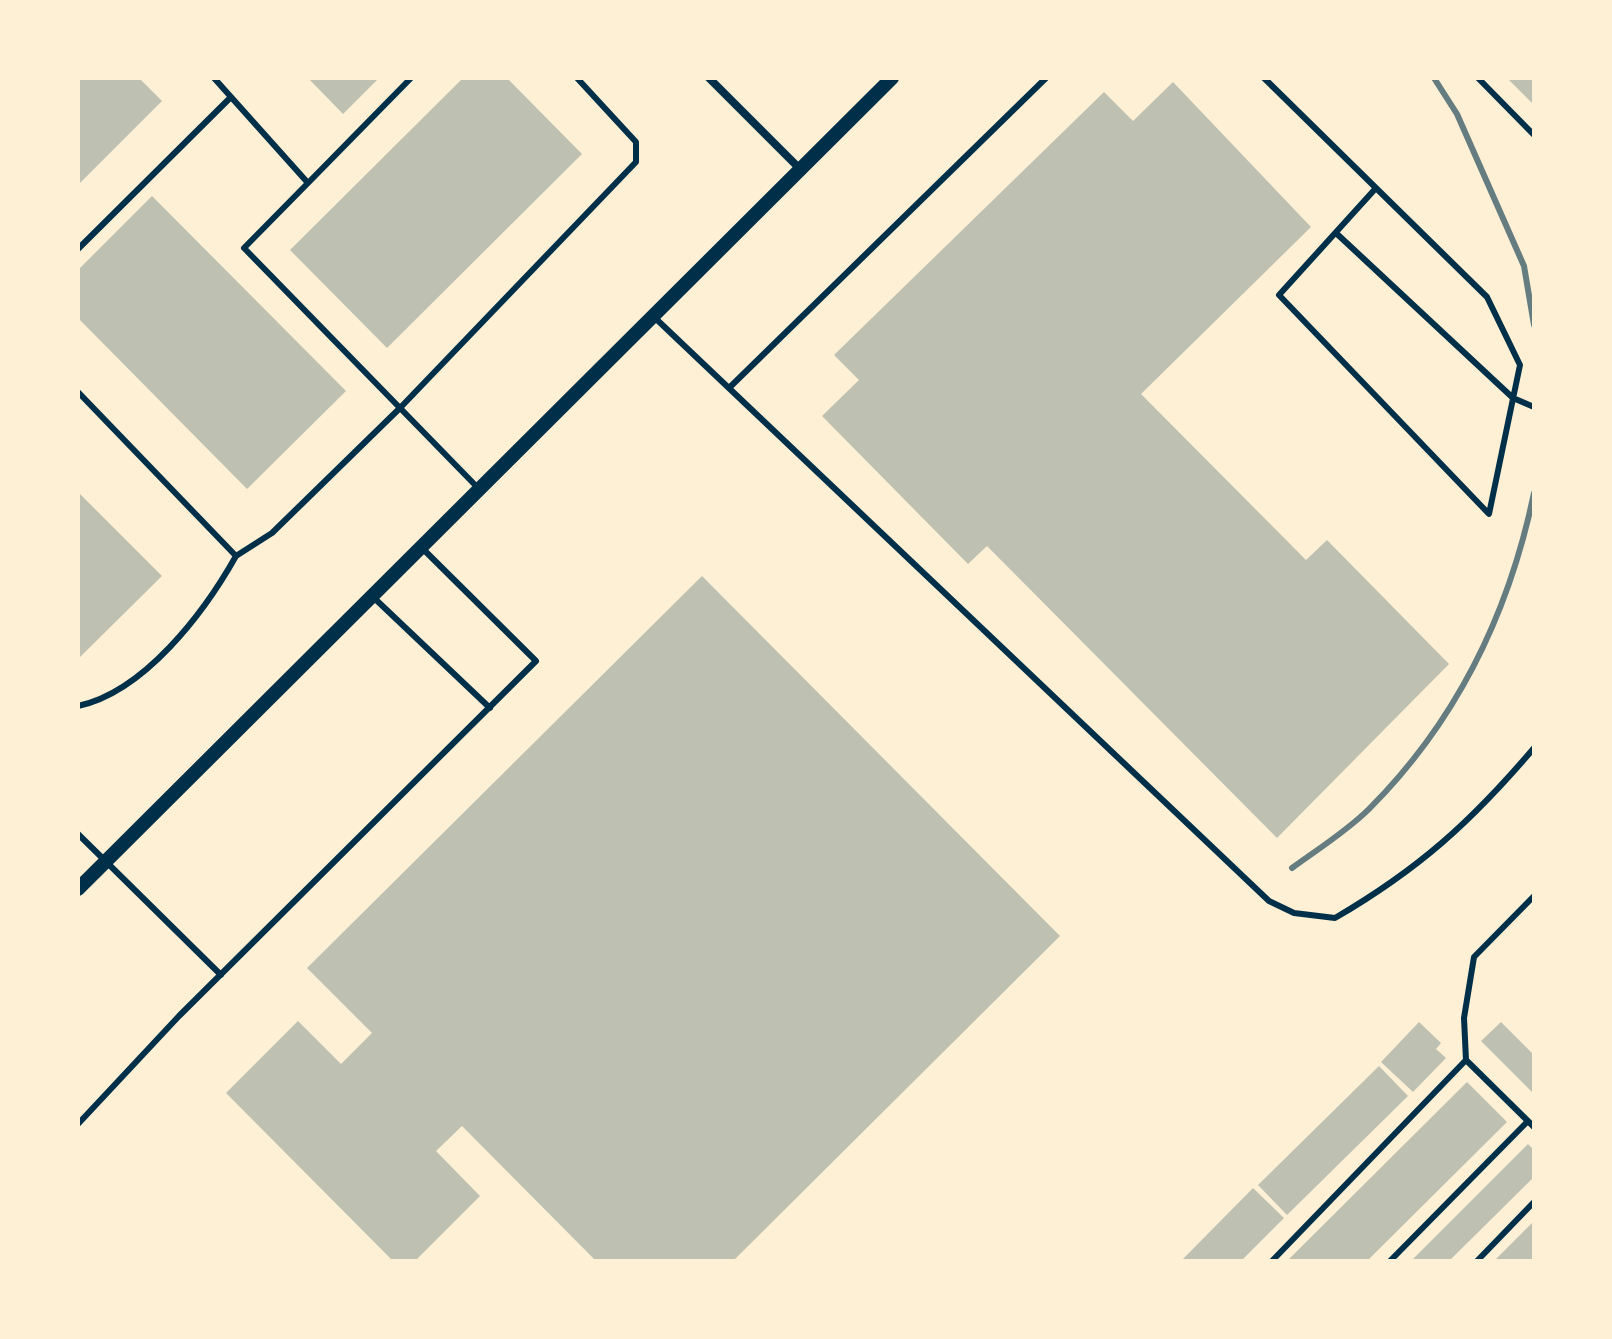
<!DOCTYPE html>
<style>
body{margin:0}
#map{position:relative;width:1612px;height:1339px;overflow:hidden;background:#fdf0d5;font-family:Barlow,sans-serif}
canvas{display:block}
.frame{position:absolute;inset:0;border:80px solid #fdf0d5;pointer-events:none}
</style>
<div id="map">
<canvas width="1612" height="1339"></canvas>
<div class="frame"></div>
</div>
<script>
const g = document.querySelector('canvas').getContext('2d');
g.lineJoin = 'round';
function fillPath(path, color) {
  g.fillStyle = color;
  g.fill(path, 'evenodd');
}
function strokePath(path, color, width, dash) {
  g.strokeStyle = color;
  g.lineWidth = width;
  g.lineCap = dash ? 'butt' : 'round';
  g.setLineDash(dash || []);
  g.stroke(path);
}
fillPath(new Path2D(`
 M 78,78 L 139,78 L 162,101 L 78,185 Z
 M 308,78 L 379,78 L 343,114 Z
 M 463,78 L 507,78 L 582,154 L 387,348 L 290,250 Z
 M 1507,78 L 1534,78 L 1534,105 Z
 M 1173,82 L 1311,227 L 1141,394 L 1306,560 L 1327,540 L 1449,664 L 1277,838 L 987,546 L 968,564 L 822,416 L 859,380 L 834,355 L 1104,92 L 1133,121 Z
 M 152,196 L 346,391 L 247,489 L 78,318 L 78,270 Z
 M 78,492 L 162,576 L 78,659 Z
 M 702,576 L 1060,936 L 733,1261 L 596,1261 L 462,1126 L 436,1151 L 480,1196 L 415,1261 L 393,1261 L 226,1093 L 298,1021 L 341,1064 L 372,1033 L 307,968 Z
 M 1419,1022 L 1441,1043 L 1436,1049 L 1446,1058 L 1413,1092 L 1381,1062 Z
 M 1501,1022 L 1534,1055 L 1534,1094 L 1481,1041 Z
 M 1379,1066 L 1408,1096 L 1287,1215 L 1258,1185 Z
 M 1467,1082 L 1507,1122 L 1367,1261 L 1287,1261 Z
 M 1528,1144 L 1534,1150 L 1534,1177 L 1449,1261 L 1411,1261 Z
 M 1253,1188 L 1284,1218 L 1241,1261 L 1181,1261 Z
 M 1534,1221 L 1534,1261 L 1494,1261 Z`), '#bec0b2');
strokePath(new Path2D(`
 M 214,78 L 308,183 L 244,248 L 479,489
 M 1264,78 L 1487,297 L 1520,365 L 1489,514 L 1279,295 L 1376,188
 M 1478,78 L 1534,135
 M 308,183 L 411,78
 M 1336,233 L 1513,398 L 1534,407
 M 78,249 L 231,97
 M 653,316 L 1269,901 L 1294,913 L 1335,918 C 1419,869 1471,822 1534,748
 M 729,388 L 1046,78
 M 78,392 L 236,556 C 204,613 144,692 78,706
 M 236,556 L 272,533 L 400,408 L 636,162 L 636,142 L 577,78
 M 372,596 L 490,708
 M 78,834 L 221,975
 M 1466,1060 L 1534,1127
 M 78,1124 L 179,1016 L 536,661 L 421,547
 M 1272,1261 L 1466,1060 L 1464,1018 L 1474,957 L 1534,896
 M 1390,1261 L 1528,1121
 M 1477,1261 L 1534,1202`), '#003049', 6);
strokePath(new Path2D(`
 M 709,78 L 800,169`), '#003049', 8);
strokePath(new Path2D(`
 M 78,889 L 892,78`), '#003049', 14);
strokePath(new Path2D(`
 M 1434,78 L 1457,114 L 1524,266 L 1534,325
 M 1292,868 C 1318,849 1347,831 1369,809 C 1457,721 1509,613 1534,493`), '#657d81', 6);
</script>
